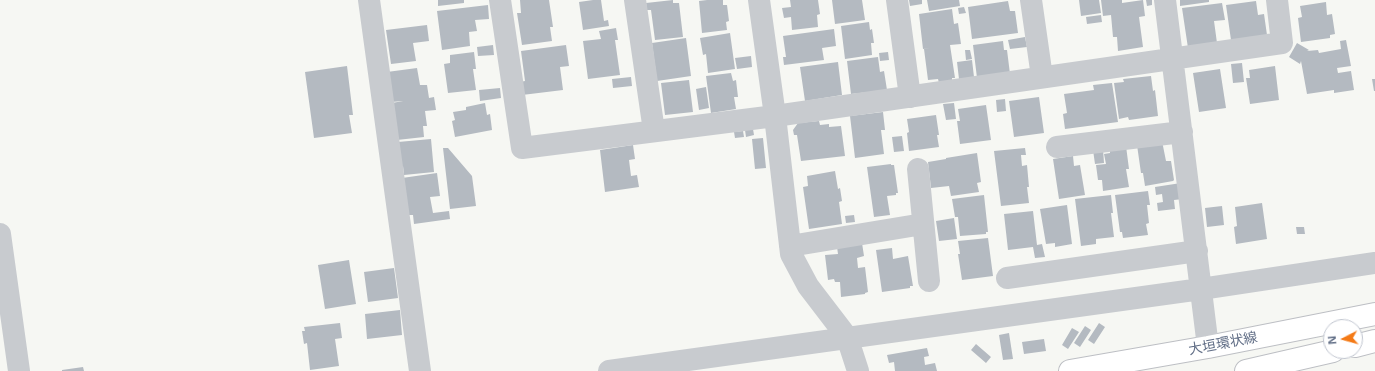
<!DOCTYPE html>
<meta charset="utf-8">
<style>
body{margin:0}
#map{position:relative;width:1375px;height:371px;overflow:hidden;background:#f6f7f3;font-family:"Open Sans",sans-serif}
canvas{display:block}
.north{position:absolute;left:1323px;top:319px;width:40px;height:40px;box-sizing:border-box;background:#fff;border:1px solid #c0c5cf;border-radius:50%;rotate:264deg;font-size:11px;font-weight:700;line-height:16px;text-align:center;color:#626f87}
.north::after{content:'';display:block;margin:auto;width:14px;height:18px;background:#f47a16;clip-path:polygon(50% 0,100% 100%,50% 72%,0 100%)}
</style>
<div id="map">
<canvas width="1375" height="371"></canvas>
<div class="north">N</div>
</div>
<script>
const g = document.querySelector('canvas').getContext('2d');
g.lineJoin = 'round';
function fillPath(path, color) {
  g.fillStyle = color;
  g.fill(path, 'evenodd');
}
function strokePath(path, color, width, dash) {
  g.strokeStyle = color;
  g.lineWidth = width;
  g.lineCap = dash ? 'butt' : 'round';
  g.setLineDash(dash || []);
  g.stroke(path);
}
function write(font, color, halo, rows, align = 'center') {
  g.font = font + ' "Open Sans","Noto Sans JP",sans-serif';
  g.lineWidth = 4;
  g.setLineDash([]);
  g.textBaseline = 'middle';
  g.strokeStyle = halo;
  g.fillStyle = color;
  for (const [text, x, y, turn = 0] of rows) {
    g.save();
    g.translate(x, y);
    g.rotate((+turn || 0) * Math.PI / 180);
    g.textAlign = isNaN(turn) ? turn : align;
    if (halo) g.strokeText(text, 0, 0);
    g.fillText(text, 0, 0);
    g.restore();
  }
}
fillPath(new Path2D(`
 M 438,0 L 464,0 L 464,3 L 438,6 Z
 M 520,0 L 549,0 L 553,27 L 550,27 L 552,41 L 522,45 L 517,13 L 521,13 Z
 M 593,0 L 601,0 L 604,21 L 608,20 L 609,26 L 583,30 L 579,2 Z
 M 673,0 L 673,3 L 679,3 L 683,37 L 655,40 L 651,10 L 647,10 L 646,3 Z
 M 707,0 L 723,0 L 723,5 L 727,5 L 729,21 L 726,22 L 727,30 L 702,33 L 699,1 Z
 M 790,0 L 818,0 L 820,14 L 817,15 L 818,27 L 792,30 L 791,17 L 784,18 L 782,8 L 791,7 Z
 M 832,0 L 862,0 L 865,20 L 835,24 Z
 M 909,0 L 922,0 L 922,4 L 910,6 Z
 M 927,0 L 959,0 L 960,6 L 929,11 Z
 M 1079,0 L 1099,0 L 1101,13 L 1081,16 Z
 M 1101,0 L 1122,0 L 1122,3 L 1143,0 L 1145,16 L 1139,17 L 1143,47 L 1118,51 L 1117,37 L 1113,37 L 1111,15 L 1103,16 Z
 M 1146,0 L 1152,0 L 1152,5 L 1147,6 Z
 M 1180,0 L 1209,0 L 1209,2 L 1180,6 Z
 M 1008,1 L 1010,11 L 1015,11 L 1018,33 L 972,39 L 968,7 Z
 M 1256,1 L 1258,15 L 1264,14 L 1267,35 L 1231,40 L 1226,5 Z
 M 1326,2 L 1327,15 L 1332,14 L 1335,34 L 1330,35 L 1330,38 L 1301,42 L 1298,18 L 1302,17 L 1300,6 Z
 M 1222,3 L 1225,20 L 1214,21 L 1217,43 L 1188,48 L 1182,8 Z
 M 488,5 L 489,19 L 475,20 L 477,31 L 469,32 L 470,46 L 442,50 L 437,11 Z
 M 964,7 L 966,13 L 959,14 L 958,8 Z
 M 952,9 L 954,24 L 958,23 L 961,44 L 950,45 L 955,78 L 952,78 L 952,81 L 939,83 L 938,79 L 928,80 L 924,49 L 930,48 L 923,49 L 919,14 Z
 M 1101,15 L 1102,22 L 1087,24 L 1086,17 Z
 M 869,22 L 870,30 L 872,29 L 874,43 L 871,43 L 872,55 L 845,59 L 841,26 Z
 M 427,25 L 429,41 L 413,43 L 416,61 L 391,64 L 386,30 Z
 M 616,28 L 618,40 L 615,40 L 620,75 L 588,79 L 583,41 L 601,39 L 599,31 Z
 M 834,29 L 836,46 L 822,48 L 824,60 L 784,65 L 783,57 L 786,57 L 783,36 Z
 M 730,33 L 735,69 L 708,73 L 706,54 L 703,55 L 700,38 Z
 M 1025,37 L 1027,47 L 1010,49 L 1008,40 Z
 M 686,38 L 691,76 L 657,81 L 652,43 Z
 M 1346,40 L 1351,66 L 1337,68 L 1338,73 L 1351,71 L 1354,90 L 1334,93 L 1334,90 L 1307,94 L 1301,61 L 1300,64 L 1289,57 L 1297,43 L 1309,50 L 1307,51 L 1318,50 L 1319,53 L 1341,49 L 1340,41 Z
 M 1003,41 L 1004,50 L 1007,50 L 1010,74 L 977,78 L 973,45 Z
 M 493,45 L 494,55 L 478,56 L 477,47 Z
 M 566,45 L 569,66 L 560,67 L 563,90 L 522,95 L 520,82 L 525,81 L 521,51 Z
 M 965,50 L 970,50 L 972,59 L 966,60 Z
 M 474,52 L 476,69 L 473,69 L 476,90 L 448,93 L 444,64 L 450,63 L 450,55 Z
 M 888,52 L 889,60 L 880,61 L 879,53 Z
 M 751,56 L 752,67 L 737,69 L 735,58 Z
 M 878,57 L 880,72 L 884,71 L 887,90 L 851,94 L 847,61 Z
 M 972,60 L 974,77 L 959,79 L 957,62 Z
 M 838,62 L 842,95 L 805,101 L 800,67 Z
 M 1242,63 L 1244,82 L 1233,83 L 1231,64 Z
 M 347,66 L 353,115 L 349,115 L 352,133 L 314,138 L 305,72 Z
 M 1275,66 L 1279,100 L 1250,104 L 1246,78 L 1250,78 L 1249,70 Z
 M 417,68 L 420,85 L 427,85 L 429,98 L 434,97 L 436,110 L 425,111 L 427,126 L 423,126 L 424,137 L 397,140 L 392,103 L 403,101 L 391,102 L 387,72 Z
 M 1220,69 L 1226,108 L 1199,112 L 1193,73 Z
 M 731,73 L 733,81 L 736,80 L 738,97 L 734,97 L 736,109 L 711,113 L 706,76 Z
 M 1151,76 L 1153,91 L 1155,90 L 1158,116 L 1129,120 L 1128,117 L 1119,119 L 1114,83 L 1124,82 L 1123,79 Z
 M 631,77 L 632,86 L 613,88 L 612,79 Z
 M 1372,79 L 1375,79 L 1375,91 L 1374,91 Z
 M 689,80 L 693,112 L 665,115 L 661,83 Z
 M 1112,83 L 1118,122 L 1065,129 L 1063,114 L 1067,113 L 1064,94 L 1094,90 L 1093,85 Z
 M 706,87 L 709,108 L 699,110 L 696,89 Z
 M 500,88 L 501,98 L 480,101 L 479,90 Z
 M 1039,97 L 1044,133 L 1014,137 L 1009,101 Z
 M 1005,99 L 1006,111 L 997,112 L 996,100 Z
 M 485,103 L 487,115 L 490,114 L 492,130 L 455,137 L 452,121 L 455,120 L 453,112 L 466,110 L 466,107 Z
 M 954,103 L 956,119 L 946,120 L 943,104 Z
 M 986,105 L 991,140 L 960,144 L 957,121 L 960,121 L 958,109 Z
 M 883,112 L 885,130 L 881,130 L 884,154 L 855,158 L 850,116 Z
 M 936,115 L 939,135 L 937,135 L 939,147 L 909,151 L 907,133 L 909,132 L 907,119 Z
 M 819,121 L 820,125 L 829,124 L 829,127 L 841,126 L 845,156 L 801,161 L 797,135 L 794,135 L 793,130 L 798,123 Z
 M 753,129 L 754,135 L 746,137 L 745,130 Z
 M 743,131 L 744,137 L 735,138 L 734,132 Z
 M 902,136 L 904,151 L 894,152 L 892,137 Z
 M 763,138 L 766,168 L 755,169 L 752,139 Z
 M 431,139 L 434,172 L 404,175 L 403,166 L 400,166 L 398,142 Z
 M 1162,141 L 1166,161 L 1171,161 L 1174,180 L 1173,181 L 1145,186 L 1143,173 L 1141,173 L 1137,145 Z
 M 633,145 L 635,159 L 629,160 L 631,176 L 637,175 L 639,187 L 605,192 L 600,150 Z
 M 1126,146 L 1129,169 L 1126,169 L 1129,187 L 1103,191 L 1102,180 L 1098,180 L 1096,165 L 1106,164 L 1104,154 L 1110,153 L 1110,148 Z
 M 443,148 L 448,148 L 472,176 L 476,206 L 450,209 Z
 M 1025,148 L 1026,155 L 1021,155 L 1022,166 L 1027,165 L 1029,187 L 1027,187 L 1029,203 L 1001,206 L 994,151 Z
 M 1103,149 L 1104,163 L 1095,164 L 1093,150 Z
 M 977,153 L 981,182 L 977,183 L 979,192 L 951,196 L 949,186 L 931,188 L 928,162 L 946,159 L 946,158 Z
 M 1073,156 L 1074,166 L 1080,165 L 1085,195 L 1059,199 L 1053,159 Z
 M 891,164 L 891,165 L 894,165 L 898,193 L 896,193 L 896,195 L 887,196 L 890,215 L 874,217 L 867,167 Z
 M 835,171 L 838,189 L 840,188 L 842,201 L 839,202 L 842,224 L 809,229 L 803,187 L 808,186 L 807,176 Z
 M 437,173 L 440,196 L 430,197 L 433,213 L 449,211 L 450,219 L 414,224 L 413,215 L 407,215 L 402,178 Z
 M 1181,183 L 1183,199 L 1174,200 L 1175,209 L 1158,211 L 1157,203 L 1163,202 L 1162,194 L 1156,195 L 1155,187 Z
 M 1148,191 L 1150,205 L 1147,205 L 1149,223 L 1146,224 L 1148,235 L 1123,238 L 1122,232 L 1120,232 L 1115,195 Z
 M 984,195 L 988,232 L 986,232 L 986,234 L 960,236 L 958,217 L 955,217 L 952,199 Z
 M 1111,195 L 1113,213 L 1111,213 L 1114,237 L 1096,239 L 1096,244 L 1081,246 L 1075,199 Z
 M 1262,203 L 1267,239 L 1236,244 L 1234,227 L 1237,226 L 1235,207 Z
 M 1067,205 L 1072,244 L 1055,247 L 1055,243 L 1046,244 L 1040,209 Z
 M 1222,206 L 1224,225 L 1207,227 L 1205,208 Z
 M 1033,211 L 1037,245 L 1042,244 L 1045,257 L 1035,258 L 1033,247 L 1008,250 L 1004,214 Z
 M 854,215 L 855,222 L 846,223 L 845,216 Z
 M 954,218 L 957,239 L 939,241 L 936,221 Z
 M 1296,227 L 1304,227 L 1305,234 L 1297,234 Z
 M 988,238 L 993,276 L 962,280 L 958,254 L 960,254 L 958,241 Z
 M 862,243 L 864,256 L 857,258 L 858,268 L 865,267 L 868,292 L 865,293 L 865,294 L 841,297 L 840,282 L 835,282 L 834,279 L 828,280 L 825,255 L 838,254 L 837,247 Z
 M 892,248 L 893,259 L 908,256 L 913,286 L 910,286 L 910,288 L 882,292 L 876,250 Z
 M 349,260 L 356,304 L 325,309 L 318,265 Z
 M 394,268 L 398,298 L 368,302 L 364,272 Z
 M 400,310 L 402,335 L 367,339 L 365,314 Z
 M 340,323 L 342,338 L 335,339 L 339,366 L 310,370 L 307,343 L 304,344 L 302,331 L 305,331 L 304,327 Z
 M 1099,323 L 1105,327 L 1094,344 L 1088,340 Z
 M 1085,326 L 1091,330 L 1080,347 L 1074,343 Z
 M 1072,328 L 1079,332 L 1068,349 L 1062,345 Z
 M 1009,333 L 1013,359 L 1003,360 L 999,335 Z
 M 1044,339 L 1046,351 L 1024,354 L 1022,342 Z
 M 976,344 L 991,357 L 986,363 L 971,350 Z
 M 927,348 L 929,356 L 924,357 L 925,365 L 935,363 L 937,371 L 895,371 L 894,362 L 889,363 L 887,355 Z
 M 83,367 L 84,371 L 62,371 L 62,370 Z`), '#b4bac1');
const major = new Path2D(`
 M 1355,346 L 1375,341
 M 1070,371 L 1208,347 L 1375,314
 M 1246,371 L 1333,351`);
strokePath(major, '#bdbfc4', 24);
strokePath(new Path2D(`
 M 369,0 L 420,371
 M 500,0 L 522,148 L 775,116 L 1282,43 L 1277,0
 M 635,0 L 654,131
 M 759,0 L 775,116 L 791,254 L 808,286 L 847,337 L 858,371
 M 897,0 L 910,97
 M 1031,0 L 1042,77
 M 1165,0 L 1208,347
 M 1057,147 L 1182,132
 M 918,169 L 929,281
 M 0,234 L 19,371
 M 790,246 L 923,224
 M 1007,278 L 1197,251
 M 609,371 L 1201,289 L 1375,263`), '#c8cbcf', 22);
strokePath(major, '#fff', 22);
write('14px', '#626f87', '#fff', [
 ["大垣環状線",1223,344,-11]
]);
</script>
